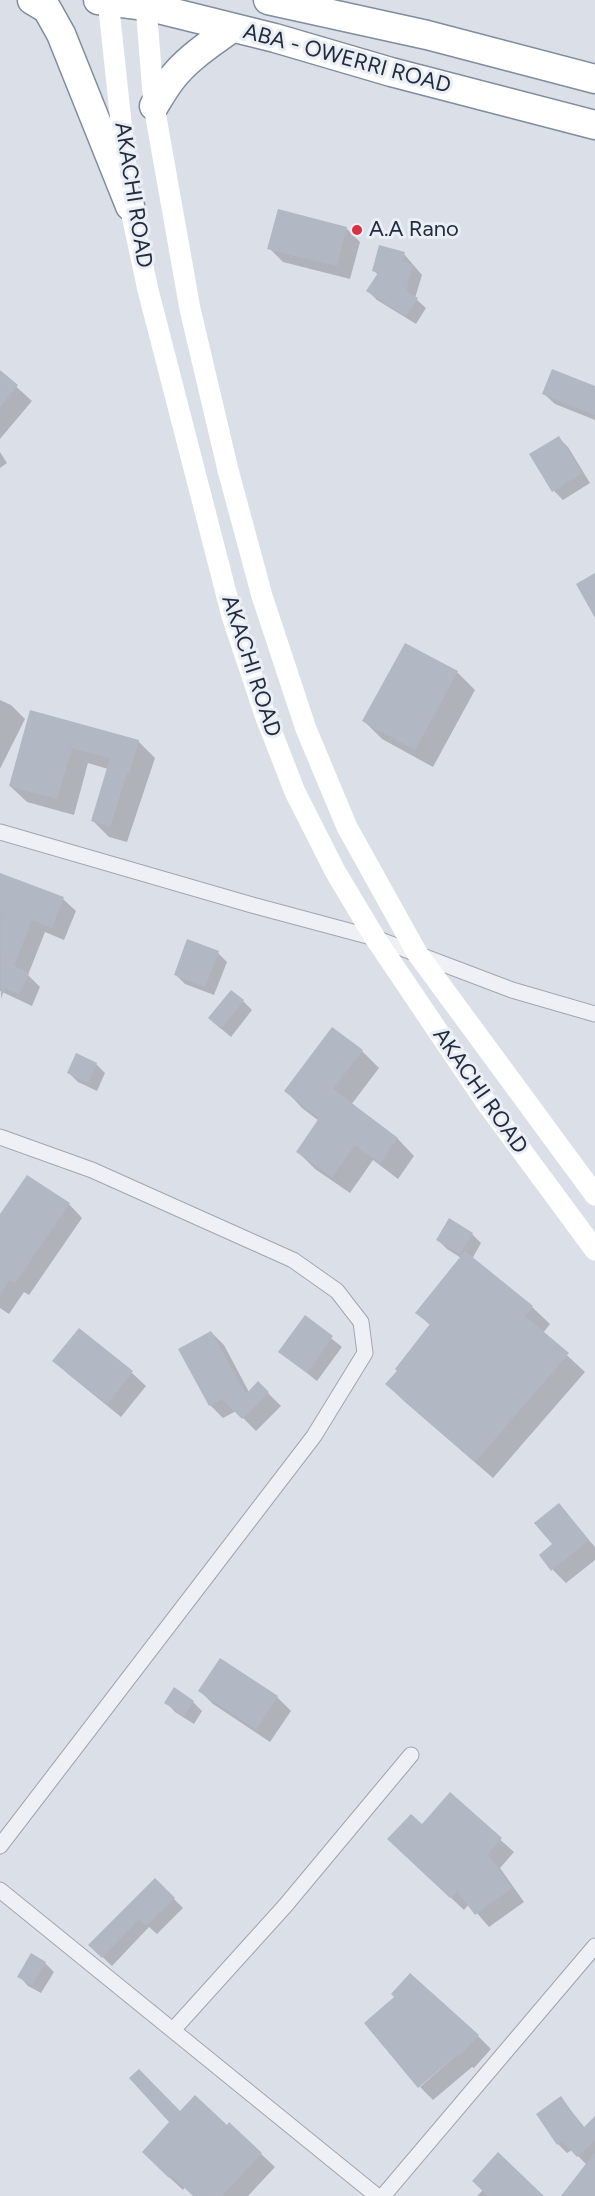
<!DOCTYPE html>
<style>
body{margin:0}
canvas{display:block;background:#dbdfe7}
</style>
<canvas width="595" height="2196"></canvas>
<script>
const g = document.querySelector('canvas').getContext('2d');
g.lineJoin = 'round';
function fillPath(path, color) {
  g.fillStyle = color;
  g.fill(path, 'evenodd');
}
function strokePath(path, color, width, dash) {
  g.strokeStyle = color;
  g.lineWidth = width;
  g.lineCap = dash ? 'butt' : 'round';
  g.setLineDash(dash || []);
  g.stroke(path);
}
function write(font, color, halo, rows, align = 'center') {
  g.font = font + ' Figtree,sans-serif';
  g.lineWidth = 6;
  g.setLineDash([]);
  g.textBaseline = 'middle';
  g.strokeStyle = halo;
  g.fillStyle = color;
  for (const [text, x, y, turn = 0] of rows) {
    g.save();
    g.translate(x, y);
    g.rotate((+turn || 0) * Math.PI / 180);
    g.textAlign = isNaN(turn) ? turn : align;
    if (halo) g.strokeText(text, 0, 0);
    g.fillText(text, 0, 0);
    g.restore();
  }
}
fillPath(new Path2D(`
 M 346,228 L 360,242 L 350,279 L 283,262 L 269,248 Z
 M 404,254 L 422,275 L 415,298 L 426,308 L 416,324 L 377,300 L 368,291 L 378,275 L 374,270 Z
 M 0,372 L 32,401 L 0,439 Z
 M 595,388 L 595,420 L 555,404 L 544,394 Z
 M 559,438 L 568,447 L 590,483 L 563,500 L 554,491 L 531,454 Z
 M 0,452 L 7,463 L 0,468 Z
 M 457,672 L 475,690 L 433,767 L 382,739 L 364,721 Z
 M 0,700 L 11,705 L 25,719 L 0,769 Z
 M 31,712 L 138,741 L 155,758 L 127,842 L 109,837 L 92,820 L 108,769 L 88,763 L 74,815 L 27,802 L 10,786 Z
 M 0,874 L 63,899 L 76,911 L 64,940 L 45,932 L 28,975 L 40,987 L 32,1006 L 0,991 Z
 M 218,953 L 227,962 L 214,995 L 185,984 L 176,975 Z
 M 243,1001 L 252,1010 L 231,1037 L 219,1027 Z
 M 362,1051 L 379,1068 L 351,1105 L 398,1139 L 414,1156 L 398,1179 L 373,1160 L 350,1193 L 315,1169 L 298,1152 L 319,1121 L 302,1108 L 286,1091 Z
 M 96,1064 L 105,1073 L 97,1091 L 78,1082 L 69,1073 Z
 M 69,1204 L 82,1218 L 29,1295 L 24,1292 L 9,1314 L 0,1308 L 0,1217 Z
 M 472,1234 L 481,1243 L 472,1259 L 532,1307 L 550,1324 L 543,1333 L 585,1372 L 493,1478 L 405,1402 L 387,1384 L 431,1326 L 417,1313 L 461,1258 L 447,1249 L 438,1240 Z
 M 305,1317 L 342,1347 L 317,1381 L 280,1352 Z
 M 79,1330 L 132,1373 L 146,1386 L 121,1417 L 68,1374 L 54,1361 Z
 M 211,1332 L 224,1345 L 249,1392 L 258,1383 L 281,1406 L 256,1431 L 236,1411 L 223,1418 L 210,1405 Z
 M 558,1505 L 595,1547 L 595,1560 L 566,1583 L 553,1570 Z
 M 220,1660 L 277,1697 L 291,1711 L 270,1742 L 213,1704 L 200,1691 Z
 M 175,1690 L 193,1702 L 202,1711 L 194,1724 L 175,1712 L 166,1702 Z
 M 450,1795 L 514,1852 L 500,1868 L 524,1902 L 489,1927 L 469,1904 L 464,1910 L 402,1852 Z
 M 155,1880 L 183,1908 L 157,1934 L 149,1927 L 112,1966 L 90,1945 Z
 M 45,1963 L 54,1972 L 41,1993 L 28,1986 L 19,1976 Z
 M 478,2036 L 491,2049 L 474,2068 L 472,2067 L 433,2100 L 420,2087 Z
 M 561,2098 L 585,2128 L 595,2124 L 595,2196 L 563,2196 L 587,2165 L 572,2150 L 567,2153 L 558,2144 Z
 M 180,2113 L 227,2127 L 229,2124 L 275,2167 L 248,2196 L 195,2196 L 185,2187 L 183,2190 L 157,2166 L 171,2122 Z
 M 483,2190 L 542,2196 L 477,2196 Z`), '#0003');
fillPath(new Path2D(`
 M 278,209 L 347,227 L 337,266 L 267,249 Z
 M 379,245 L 405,252 L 402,261 L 413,265 L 406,291 L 418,298 L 406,316 L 366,291 L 378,273 L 372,271 Z
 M 552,369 L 595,386 L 595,415 L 542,394 Z
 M 0,370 L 18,385 L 0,407 Z
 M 559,436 L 582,473 L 552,492 L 529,454 Z
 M 595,573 L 595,618 L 576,584 Z
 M 405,643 L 458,671 L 415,750 L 362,721 Z
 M 30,710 L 139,740 L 129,774 L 127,773 L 110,827 L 91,821 L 110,758 L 72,748 L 57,799 L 9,786 Z
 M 0,873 L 64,897 L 52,928 L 32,920 L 14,966 L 29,973 L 19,994 L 5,988 L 1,999 Z
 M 187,939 L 219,951 L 205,987 L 174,975 Z
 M 231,990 L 244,1000 L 221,1029 L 208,1018 Z
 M 332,1027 L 363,1050 L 333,1089 L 398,1138 L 380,1163 L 355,1145 L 332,1177 L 296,1152 L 319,1118 L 284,1091 Z
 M 76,1053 L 97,1063 L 88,1083 L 67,1073 Z
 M 27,1175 L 70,1203 L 15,1283 L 10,1280 L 0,1294 L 0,1214 Z
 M 449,1218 L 473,1233 L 460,1254 L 436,1240 Z
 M 465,1251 L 533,1306 L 525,1316 L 569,1353 L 475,1462 L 385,1384 L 397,1371 L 395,1369 L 430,1324 L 415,1313 Z
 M 305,1315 L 333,1336 L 307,1373 L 278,1352 Z
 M 79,1328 L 133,1371 L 107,1404 L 52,1361 Z
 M 211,1331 L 246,1394 L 258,1381 L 269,1392 L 242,1419 L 222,1399 L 209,1406 L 178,1349 Z
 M 559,1503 L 589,1540 L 551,1571 L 539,1555 L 552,1544 L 534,1523 Z
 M 220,1658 L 278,1696 L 256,1729 L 198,1691 Z
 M 174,1687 L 194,1701 L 184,1716 L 164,1703 Z
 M 450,1792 L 502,1838 L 488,1854 L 512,1888 L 475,1915 L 457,1891 L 450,1898 L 387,1839 L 411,1814 L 422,1824 Z
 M 155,1878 L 175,1898 L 146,1926 L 139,1919 L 102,1958 L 88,1945 Z
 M 31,1953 L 46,1962 L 32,1985 L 17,1977 Z
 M 410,1973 L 479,2035 L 459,2056 L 458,2054 L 418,2088 L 364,2023 L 394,1997 L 391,1994 Z
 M 139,2069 L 180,2111 L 195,2095 L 227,2125 L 229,2122 L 262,2153 L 222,2196 L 193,2196 L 171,2175 L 169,2178 L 142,2152 L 169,2122 L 129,2078 Z
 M 561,2096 L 583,2128 L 595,2116 L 595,2141 L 577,2157 L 562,2141 L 557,2145 L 536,2114 Z
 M 498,2152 L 544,2196 L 488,2196 L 472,2181 Z
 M 595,2152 L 595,2196 L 561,2196 Z`), '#b1b8c4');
const street = new Path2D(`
 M 0,832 L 252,905 L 375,938 L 512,990 L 595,1014
 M 0,1137 L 92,1170 L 293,1260 L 337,1291 L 361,1322 L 365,1353 L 314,1436 L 0,1846
 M 0,1890 L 377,2196
 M 173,2030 L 285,1906 L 411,1755
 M 383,2196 L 595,1946`);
const highway = new Path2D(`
 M 32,0 L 47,9 L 61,34 L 130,206
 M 98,0 L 146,6 L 275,38 L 391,72 L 595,125
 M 268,0 L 427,35 L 595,79
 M 154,106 C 159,98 164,89 170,81 C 186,59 210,44 232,28`);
strokePath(street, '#a0a6b1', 17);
strokePath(highway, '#808c9f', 31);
strokePath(street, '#eef0f5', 15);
strokePath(new Path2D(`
 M 108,0 L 130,206 L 148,290 L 232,616 L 265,715 L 295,792 L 335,871 L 375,938 L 485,1101 L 595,1250
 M 147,0 L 146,6 L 154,106 L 190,309 L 228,470 L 262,596 L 306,729 L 347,827 L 417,953 L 595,1195`), '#fff', 21);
strokePath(highway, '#fff', 28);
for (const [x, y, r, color] of [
 [357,230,6,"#dc2f45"]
]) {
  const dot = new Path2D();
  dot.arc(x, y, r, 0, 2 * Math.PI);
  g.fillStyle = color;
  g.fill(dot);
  strokePath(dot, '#eaeef5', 2);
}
write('22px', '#232c3e', '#eaeef5', [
 ["ABA - OWERRI ROAD",347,59,15],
 ["AKACHI ROAD",133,195,81],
 ["AKACHI ROAD",251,666,72],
 ["AKACHI ROAD",480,1091,55]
]);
write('22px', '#232c3e', '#eaeef5', [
 ["A.A Rano",369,230]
], 'left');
</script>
